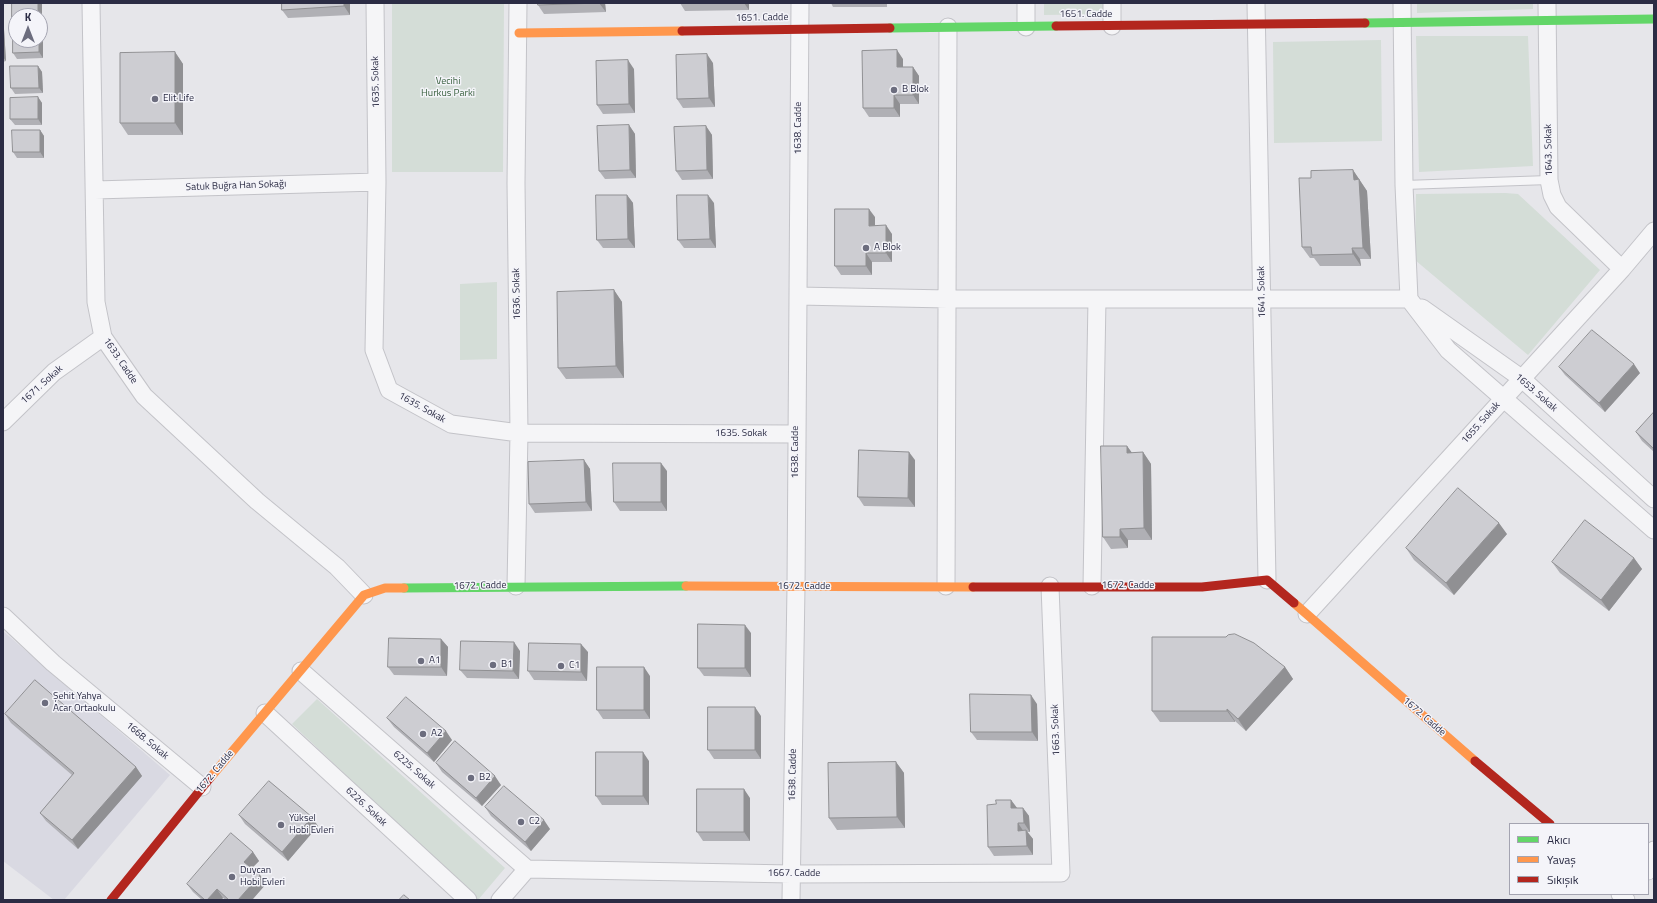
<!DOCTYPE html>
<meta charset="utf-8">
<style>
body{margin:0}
#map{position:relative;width:1657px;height:903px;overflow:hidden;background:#e6e6ea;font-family:"Titillium Web",sans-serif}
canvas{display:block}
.frame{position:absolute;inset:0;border:4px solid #2b2c44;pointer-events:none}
.legend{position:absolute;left:1509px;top:823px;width:140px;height:72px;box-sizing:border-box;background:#f4f4f9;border:1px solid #a4a4b1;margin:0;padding:5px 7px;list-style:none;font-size:12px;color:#2b2c44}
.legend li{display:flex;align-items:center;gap:8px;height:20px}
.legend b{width:20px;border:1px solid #a4a4b1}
.north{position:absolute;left:8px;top:8px;width:40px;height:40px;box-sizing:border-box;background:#f4f4f9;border:1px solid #a4a4b1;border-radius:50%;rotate:0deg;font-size:11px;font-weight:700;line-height:16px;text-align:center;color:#2b2c44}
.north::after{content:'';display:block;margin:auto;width:14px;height:18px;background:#6c6d7e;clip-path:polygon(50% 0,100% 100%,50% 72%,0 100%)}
</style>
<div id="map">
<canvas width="1657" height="903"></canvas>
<div class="frame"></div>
<ul class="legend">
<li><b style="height:5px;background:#63d668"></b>Akıcı</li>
<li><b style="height:5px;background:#ff974d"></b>Yavaş</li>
<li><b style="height:5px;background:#b3261e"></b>Sıkışık</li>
</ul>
<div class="north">K</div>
</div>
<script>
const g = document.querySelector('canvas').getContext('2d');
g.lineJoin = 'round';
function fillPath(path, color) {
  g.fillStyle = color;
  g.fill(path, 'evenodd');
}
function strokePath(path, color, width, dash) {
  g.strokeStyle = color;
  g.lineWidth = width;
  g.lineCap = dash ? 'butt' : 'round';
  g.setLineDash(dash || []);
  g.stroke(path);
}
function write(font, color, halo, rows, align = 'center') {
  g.font = font + ' "Titillium Web",sans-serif';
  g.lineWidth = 3;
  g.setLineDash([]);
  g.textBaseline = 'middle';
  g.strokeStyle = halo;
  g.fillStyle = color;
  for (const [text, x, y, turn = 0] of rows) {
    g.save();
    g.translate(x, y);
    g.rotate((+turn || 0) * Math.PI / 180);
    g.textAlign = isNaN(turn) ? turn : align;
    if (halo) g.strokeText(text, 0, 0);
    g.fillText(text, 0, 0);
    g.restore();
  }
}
fillPath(new Path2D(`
 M 3,631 L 170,775 L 64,900 L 54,900 L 3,861 Z`), '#d9d9e2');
fillPath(new Path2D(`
 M 392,3 L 504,3 L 503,172 L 392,172 Z
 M 1044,3 L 1112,3 L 1112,14 L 1044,15 Z
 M 1417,3 L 1533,3 L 1533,9 L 1417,13 Z
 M 1416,36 L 1528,36 L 1533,166 L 1419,172 Z
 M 1381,40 L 1382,141 L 1274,143 L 1273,42 Z
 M 1505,193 L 1518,194 L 1600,270 L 1528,355 L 1415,260 L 1416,194 Z
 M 497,282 L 497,359 L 460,360 L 460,284 Z
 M 317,699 L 505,868 L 478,900 L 292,724 Z`), '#d4ddd7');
const lane = new Path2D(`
 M 1404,185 L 1549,180`);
const street = new Path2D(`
 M 91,3 L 96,302 L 103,337 L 144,396 L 257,501 L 337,567 L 364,595
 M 375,3 L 377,182 L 374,350 L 389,390 L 451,424 L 519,433 L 796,434
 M 1026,3 L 1026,27
 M 1112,3 L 1112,26
 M 1256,3 L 1267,580
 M 1402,3 L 1404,185 L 1409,299 L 1448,350 L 1654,530
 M 1547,3 L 1549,180 L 1552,195 L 1558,207 L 1622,269
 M 95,190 L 377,182
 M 798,296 L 948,299 L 1409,299
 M 1422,308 L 1521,378 L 1654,499
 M 3,422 L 54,372 L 103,337
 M 516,586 L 519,433 L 516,183 L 518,3
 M 946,586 L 948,27
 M 1092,586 L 1097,299
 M 1307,614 L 1622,269 L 1654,231
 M 3,616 L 53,663 L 202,787
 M 301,671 L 527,869
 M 265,713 L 468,900
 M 527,869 L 791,874 L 1061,873 L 1050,586
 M 1648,871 C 1653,865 1648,855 1654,850
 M 1620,894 L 1626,900
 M 500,900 L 527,869
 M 791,900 L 796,587 L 800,3`);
strokePath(lane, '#c3c3c8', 10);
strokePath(street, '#c3c3c8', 19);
strokePath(lane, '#f5f5f7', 8);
strokePath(street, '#f5f5f7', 17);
strokePath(new Path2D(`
 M 1365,23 L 1654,19
 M 890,28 L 1056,26
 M 404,588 L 686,586`), '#63d668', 9);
strokePath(new Path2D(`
 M 519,33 L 682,31
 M 686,586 L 973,587
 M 1294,603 L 1475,761
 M 210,778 L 364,595 L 385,588 L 404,588`), '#ff974d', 9);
strokePath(new Path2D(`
 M 1056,26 L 1365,23
 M 682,31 L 890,28
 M 973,587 L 1202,587 L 1267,580 L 1294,603
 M 1475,761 L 1550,824
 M 111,900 L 210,778`), '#b3261e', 9);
fillPath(new Path2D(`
 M 12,3 L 41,3 L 42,4 L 42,24 L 40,24 L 40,16 L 16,16 L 16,24 L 12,19 Z
 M 282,3 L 350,3 L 350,15 L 288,18 L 282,10 Z
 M 538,3 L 605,3 L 606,12 L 544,14 L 538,5 Z
 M 680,3 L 749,3 L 749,10 L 685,11 Z
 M 831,3 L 887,3 L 887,7 L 833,7 Z
 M 1135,3 L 1191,3 L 1136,4 Z
 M 3,13 L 6,61 L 3,62 Z
 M 40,34 L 43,38 L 43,58 L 17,59 L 13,53 L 40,40 Z
 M 175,52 L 183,64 L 183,135 L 128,135 L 120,123 Z
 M 903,59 L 903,67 L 913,67 L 919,76 L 919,104 L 900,104 L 900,117 L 869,117 L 863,108 Z
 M 713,63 L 715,107 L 683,108 L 677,99 Z
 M 38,66 L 42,72 L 43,93 L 15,94 L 11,88 Z
 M 634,69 L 635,113 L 603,114 L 597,105 Z
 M 38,97 L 42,103 L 42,125 L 15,125 L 10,119 Z
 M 629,125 L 635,134 L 636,178 L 605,179 L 599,171 Z
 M 706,126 L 712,135 L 713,179 L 682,180 L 676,171 Z
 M 40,130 L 44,136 L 44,158 L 17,158 L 13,152 Z
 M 1353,170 L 1367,191 L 1371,259 L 1360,259 L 1361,266 L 1320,266 L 1314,258 L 1310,258 L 1302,247 L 1311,178 Z
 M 627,195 L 633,203 L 635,248 L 603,248 L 597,240 Z
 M 714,203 L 716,248 L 684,248 L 678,240 Z
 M 875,217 L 875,225 L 892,234 L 892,262 L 872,262 L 872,275 L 841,275 L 835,266 Z
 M 614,290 L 622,302 L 624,378 L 566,379 L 558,368 Z
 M 1559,367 L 1640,373 L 1605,412 L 1565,375 Z
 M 1654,412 L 1654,452 L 1642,441 L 1636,432 Z
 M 1127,446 L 1132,453 L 1143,452 L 1151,464 L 1152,540 L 1128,540 L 1128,548 L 1111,549 L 1103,537 Z
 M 584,460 L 590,469 L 592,511 L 535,513 L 529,504 Z
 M 915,460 L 915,507 L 864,506 L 858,497 Z
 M 667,471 L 667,511 L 620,511 L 614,502 Z
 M 1507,534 L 1454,595 L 1414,560 L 1406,548 Z
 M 1634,558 L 1642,569 L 1609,611 L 1560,573 L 1552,562 Z
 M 751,633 L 751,677 L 704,676 L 698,668 Z
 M 441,639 L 448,647 L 447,676 L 394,675 L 388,667 Z
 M 520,651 L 519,679 L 467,678 L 460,670 Z
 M 588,652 L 587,681 L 534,680 L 528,671 Z
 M 1285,667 L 1293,679 L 1246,731 L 1235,721 L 1235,722 L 1160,722 L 1152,711 Z
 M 650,676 L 650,719 L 603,719 L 597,710 Z
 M 1037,704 L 1038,741 L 977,740 L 971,732 Z
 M 5,714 L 136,767 L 142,776 L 78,849 L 46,821 L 40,813 L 72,775 L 11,723 Z
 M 761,716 L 761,759 L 714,759 L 708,750 Z
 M 387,718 L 452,740 L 434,762 L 394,727 Z
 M 649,761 L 649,805 L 602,805 L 596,796 Z
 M 896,762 L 904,773 L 905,828 L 837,830 L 829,818 Z
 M 436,763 L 501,785 L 482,806 L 442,772 Z
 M 750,798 L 750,841 L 703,841 L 697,832 Z
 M 1011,800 L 1017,808 L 1023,808 L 1029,816 L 1030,832 L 1027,832 L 1033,839 L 1033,855 L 994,856 L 988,847 L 996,804 Z
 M 485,807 L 550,829 L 531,851 L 491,816 Z
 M 239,815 L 318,826 L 288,861 L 245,824 Z
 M 253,852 L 259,861 L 252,868 L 260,875 L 266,884 L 252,900 L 226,900 L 223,898 L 221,900 L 202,900 L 193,892 L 187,884 Z`), '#b0b0b5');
fillPath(new Path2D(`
 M 38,3 L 41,3 L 42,4 L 42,24 L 40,22 L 40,16 L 38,16 Z
 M 344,3 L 350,3 L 350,15 L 344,6 Z
 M 599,3 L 605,3 L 606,12 Z
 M 744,3 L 749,3 L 749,10 Z
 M 3,13 L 6,61 L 3,57 Z
 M 40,34 L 43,38 L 43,58 L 39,52 L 39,40 L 40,40 Z
 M 897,50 L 903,59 L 903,76 L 897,67 Z
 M 175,52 L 183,64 L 183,135 L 175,123 Z
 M 707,54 L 713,63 L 715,107 L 709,98 Z
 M 628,60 L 634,69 L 635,113 L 629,104 Z
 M 38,66 L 42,72 L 43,93 L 39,88 Z
 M 913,67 L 919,76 L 919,104 L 913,95 Z
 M 894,95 L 900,104 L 900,117 L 894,108 Z
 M 38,97 L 42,103 L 42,125 L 38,119 Z
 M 629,125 L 635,134 L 636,178 L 630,170 Z
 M 706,126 L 712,135 L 713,179 L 707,170 Z
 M 40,130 L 44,136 L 44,158 L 40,152 Z
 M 1353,170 L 1367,191 L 1371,259 L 1363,248 L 1354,180 Z
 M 627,195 L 633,203 L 635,248 L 628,239 Z
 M 708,195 L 714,203 L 716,248 L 710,239 Z
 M 869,209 L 875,217 L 875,234 L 869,226 Z
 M 886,225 L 892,234 L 892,262 L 886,253 Z
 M 1352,248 L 1360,259 L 1361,266 L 1353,254 Z
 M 866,253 L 872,262 L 872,275 L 866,266 Z
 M 614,290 L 622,302 L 624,378 L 616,366 Z
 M 1634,364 L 1640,373 L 1605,412 L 1599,403 Z
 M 1127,446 L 1135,457 L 1127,453 Z
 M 909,452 L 915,460 L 915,507 L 908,498 Z
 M 1143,452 L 1151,464 L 1152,540 L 1144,528 Z
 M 584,460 L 590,469 L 592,511 L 586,502 Z
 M 661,463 L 667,471 L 667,511 L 661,502 Z
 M 1499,523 L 1507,534 L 1454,595 L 1446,583 Z
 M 1120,529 L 1128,540 L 1128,548 L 1120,537 Z
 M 1634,558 L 1642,569 L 1609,611 L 1601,600 Z
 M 745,625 L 751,633 L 751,677 L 745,668 Z
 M 441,639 L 448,647 L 447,676 L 441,667 Z
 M 514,642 L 520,651 L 519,679 L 513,671 Z
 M 581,644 L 588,652 L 587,681 L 581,672 Z
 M 644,667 L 650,676 L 650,719 L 644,710 Z
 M 1285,667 L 1293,679 L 1246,731 L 1238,719 Z
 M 1031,695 L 1037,704 L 1038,741 L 1032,732 Z
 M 755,707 L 761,716 L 761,759 L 755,750 Z
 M 1227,709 L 1235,721 L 1235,722 L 1227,711 Z
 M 446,731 L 452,740 L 434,762 L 427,753 Z
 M 643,752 L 649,761 L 649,805 L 643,796 Z
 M 896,762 L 904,773 L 905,828 L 897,817 Z
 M 136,767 L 142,776 L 78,849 L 72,840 Z
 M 495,776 L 501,785 L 482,806 L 476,798 Z
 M 744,789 L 750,798 L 750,841 L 744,832 Z
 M 1011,800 L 1017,808 L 1011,808 Z
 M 1023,808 L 1029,816 L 1030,832 L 1024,823 Z
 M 312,817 L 318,826 L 288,861 L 282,852 Z
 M 544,820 L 550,829 L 531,851 L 525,842 Z
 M 1018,823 L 1024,832 L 1018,831 Z
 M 1026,830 L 1033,839 L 1033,855 L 1027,846 Z
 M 253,852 L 259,861 L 250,870 L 244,862 Z
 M 260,875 L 266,884 L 252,900 L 238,900 Z
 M 217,889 L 223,898 L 221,900 L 207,900 Z`), '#909093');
const building = new Path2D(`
 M 12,3 L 38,3 L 38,16 L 16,16 L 16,19 L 12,19 Z
 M 282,3 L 344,3 L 344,6 L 282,10 Z
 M 538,3 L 599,3 L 538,5 Z
 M 13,32 L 16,32 L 16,40 L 39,40 L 39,52 L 13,53 Z
 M 897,50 L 897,67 L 913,67 L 913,95 L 894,95 L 894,108 L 863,108 L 862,51 Z
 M 175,52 L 175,123 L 120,123 L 120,53 Z
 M 707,54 L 709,98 L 677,99 L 676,55 Z
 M 628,60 L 629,104 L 597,105 L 596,61 Z
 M 10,66 L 38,66 L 39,88 L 11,88 Z
 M 38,97 L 38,119 L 10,119 L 10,98 Z
 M 629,125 L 630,170 L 599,171 L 597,126 Z
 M 706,126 L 707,170 L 676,171 L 674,127 Z
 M 12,130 L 40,130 L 40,152 L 13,152 Z
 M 1353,170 L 1354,180 L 1359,179 L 1363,248 L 1352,248 L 1353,254 L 1312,255 L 1311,247 L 1302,247 L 1299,178 L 1311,178 L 1311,171 Z
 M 596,195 L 627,195 L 628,239 L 597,240 Z
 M 677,195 L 708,195 L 710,239 L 678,240 Z
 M 835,209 L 869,209 L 869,226 L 886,225 L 886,253 L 866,253 L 866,266 L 835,266 Z
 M 614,290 L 616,366 L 558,368 L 557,292 Z
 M 1592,330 L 1634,364 L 1599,403 L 1559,367 Z
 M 1654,412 L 1654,449 L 1636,432 Z
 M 1101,446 L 1127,446 L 1127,453 L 1143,452 L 1144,528 L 1120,529 L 1120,537 L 1103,537 Z
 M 859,450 L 909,452 L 908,498 L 858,497 Z
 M 584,460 L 586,502 L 529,504 L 528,462 Z
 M 613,463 L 661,463 L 661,502 L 614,502 Z
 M 1458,488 L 1499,523 L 1446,583 L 1406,548 Z
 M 1585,520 L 1634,558 L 1601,600 L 1552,562 Z
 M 698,624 L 745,625 L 745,668 L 698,668 Z
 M 1235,634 L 1254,643 L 1285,667 L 1238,719 L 1227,709 L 1227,711 L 1152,711 L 1152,637 L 1226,637 L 1228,635 Z
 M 389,638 L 441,639 L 441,667 L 388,667 Z
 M 461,641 L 514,642 L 513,671 L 460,670 Z
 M 529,643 L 581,644 L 581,672 L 528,671 Z
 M 597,667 L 644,667 L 644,710 L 597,710 Z
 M 35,680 L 136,767 L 72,840 L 40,813 L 74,773 L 5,714 Z
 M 970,694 L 1031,695 L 1032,732 L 971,732 Z
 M 406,697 L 446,731 L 427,753 L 387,718 Z
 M 708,707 L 755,707 L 755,750 L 708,750 Z
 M 455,741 L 495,776 L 476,798 L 436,763 Z
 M 596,752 L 643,752 L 643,796 L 596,796 Z
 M 896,762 L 897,817 L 829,818 L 828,763 Z
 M 269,781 L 312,817 L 282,852 L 239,815 Z
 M 504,786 L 544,820 L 525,842 L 485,807 Z
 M 697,789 L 744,789 L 744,832 L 697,832 Z
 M 996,800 L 1011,800 L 1011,808 L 1023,808 L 1024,823 L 1018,823 L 1018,831 L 1026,830 L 1027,846 L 988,847 L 987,805 L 996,804 Z
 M 231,833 L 253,852 L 244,862 L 260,875 L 238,900 L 229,900 L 217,889 L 207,900 L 205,900 L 187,884 Z
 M 404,895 L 410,900 L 399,900 Z`);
fillPath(building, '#cdcdd2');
strokePath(building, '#909093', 1);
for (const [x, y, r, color] of [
 [894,90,4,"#6c6d7e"],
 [155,99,4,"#6c6d7e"],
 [866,248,4,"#6c6d7e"],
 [421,661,4,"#6c6d7e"],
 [493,665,4,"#6c6d7e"],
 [561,666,4,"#6c6d7e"],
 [45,703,4,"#6c6d7e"],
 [423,734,4,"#6c6d7e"],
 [471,778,4,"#6c6d7e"],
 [521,822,4,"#6c6d7e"],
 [281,825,4,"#6c6d7e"],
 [232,877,4,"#6c6d7e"]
]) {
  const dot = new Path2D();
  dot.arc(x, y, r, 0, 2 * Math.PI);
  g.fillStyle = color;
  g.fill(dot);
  strokePath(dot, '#f4f4f9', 1.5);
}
write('10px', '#2b2c44', '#f4f4f9', [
 ["1651. Cadde",1086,15],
 ["1651. Cadde",762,18,-1],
 ["1635. Sokak",376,82,-91],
 ["1638. Cadde",799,128,-90],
 ["1643. Sokak",1549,150,-91],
 ["Satuk Buğra Han Sokağı",236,186,-2],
 ["1641. Sokak",1262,292,-91],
 ["1636. Sokak",517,294,-91],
 ["1633. Cadde",120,361,56],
 ["1671. Sokak",42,385,-42],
 ["1653. Sokak",1536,393,41],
 ["1635. Sokak",422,408,29],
 ["1655. Sokak",1481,423,-48],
 ["1635. Sokak",741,434],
 ["1638. Cadde",796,452,-90],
 ["1672. Cadde",480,586,-1],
 ["1672. Cadde",1128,586],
 ["1672. Cadde",804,587],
 ["1672. Cadde",1424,717,41],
 ["1663. Sokak",1056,730,-92],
 ["1668. Sokak",147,741,40],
 ["6225. Sokak",414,770,41],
 ["1672. Cadde",215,772,-50],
 ["1638. Cadde",793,775,-89],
 ["6226. Sokak",366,807,43],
 ["1667. Cadde",794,874]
]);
write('10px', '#39603f', '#f4f4f9', [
 ["Vecihi",448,82],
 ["Hurkus Parki",448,94]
]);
write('10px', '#2b2c44', '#f4f4f9', [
 ["B Blok",902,90],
 ["Elit Life",163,99],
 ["A Blok",874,248],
 ["A1",429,661],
 ["B1",501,665],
 ["C1",569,666],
 ["Şehit Yahya",53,697],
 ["Acar Ortaokulu",53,709],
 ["A2",431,734],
 ["B2",479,778],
 ["Yüksel",289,819],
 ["Hobi Evleri",289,831],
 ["C2",529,822],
 ["Duycan",240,871],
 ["Hobi Evleri",240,883]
], 'left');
</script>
